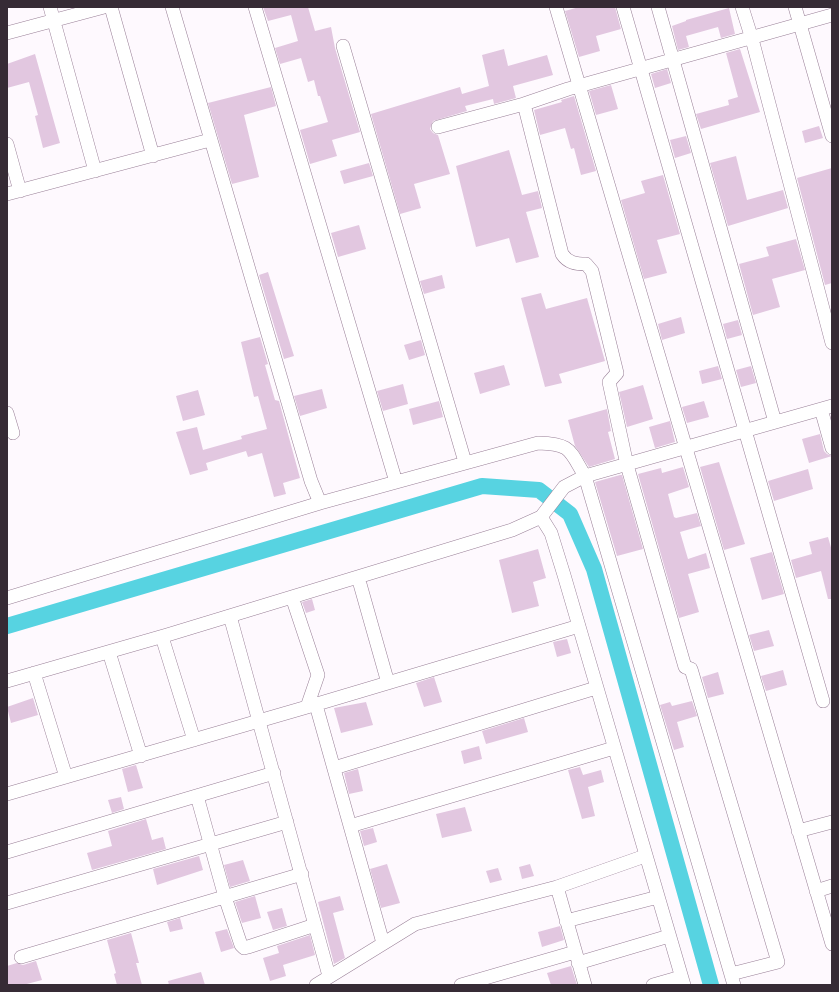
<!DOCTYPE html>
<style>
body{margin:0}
#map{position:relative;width:839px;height:992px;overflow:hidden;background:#fef9fe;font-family:"Work Sans",sans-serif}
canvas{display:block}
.frame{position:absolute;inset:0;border:8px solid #362b35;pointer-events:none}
</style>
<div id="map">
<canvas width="839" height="992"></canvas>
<div class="frame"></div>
</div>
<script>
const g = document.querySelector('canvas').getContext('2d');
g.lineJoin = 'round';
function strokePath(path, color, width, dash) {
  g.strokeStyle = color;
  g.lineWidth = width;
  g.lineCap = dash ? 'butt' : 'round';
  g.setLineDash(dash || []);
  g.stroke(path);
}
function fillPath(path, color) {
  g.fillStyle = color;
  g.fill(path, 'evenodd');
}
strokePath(new Path2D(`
 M 7,626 L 482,486 L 539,490 L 570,514 L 594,569 L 711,985`), '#57d3e1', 16);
fillPath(new Path2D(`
 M 263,7 L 308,7 L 315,31 L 331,27 L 335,48 L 360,132 L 332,140 L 337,156 L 310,164 L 300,130 L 328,122 L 320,96 L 318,96 L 314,80 L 308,82 L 301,58 L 280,64 L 275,48 L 298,41 L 291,15 L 268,21 Z
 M 579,7 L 615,7 L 621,29 L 596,36 L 600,51 L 579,57 L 565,11 Z
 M 729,8 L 735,34 L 721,38 L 718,27 L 686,36 L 689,47 L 678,50 L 672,26 L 686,21 L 686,20 Z
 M 504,49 L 508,66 L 547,55 L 553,75 L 513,86 L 516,98 L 494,104 L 493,99 L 465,106 L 467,111 L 433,121 L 430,129 L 433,133 L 438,135 L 450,174 L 414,184 L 421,208 L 400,214 L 371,114 L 460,87 L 462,94 L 489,86 L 482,55 Z
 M 740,49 L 760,112 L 701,129 L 696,114 L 729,105 L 728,100 L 738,97 L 726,53 Z
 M 35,54 L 60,143 L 43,148 L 35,116 L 38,115 L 29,82 L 7,88 L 7,64 Z
 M 667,69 L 671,83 L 655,88 L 651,74 Z
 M 611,85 L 618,109 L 596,115 L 589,91 Z
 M 271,87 L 276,106 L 244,115 L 259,177 L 232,184 L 208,103 Z
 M 574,96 L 596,171 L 581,175 L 574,148 L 571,149 L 565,128 L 540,135 L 534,110 L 562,102 L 561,100 Z
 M 819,126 L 823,138 L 805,143 L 802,131 Z
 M 686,136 L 691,153 L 675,158 L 670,140 Z
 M 509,150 L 522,195 L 538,191 L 542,208 L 526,212 L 539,257 L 516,263 L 509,238 L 476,247 L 456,166 Z
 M 736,156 L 747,200 L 783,190 L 788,208 L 728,226 L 710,163 Z
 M 369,163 L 373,176 L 344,184 L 340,171 Z
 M 832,168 L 832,283 L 825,285 L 797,178 Z
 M 663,175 L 680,234 L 657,240 L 667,273 L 644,279 L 621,200 L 645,193 L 641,181 Z
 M 359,225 L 366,249 L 338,257 L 331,233 Z
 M 796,239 L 805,270 L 772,279 L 780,307 L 753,315 L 739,264 L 769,256 L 766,247 Z
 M 268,272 L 294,356 L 284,359 L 259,275 Z
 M 442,275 L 445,288 L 424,294 L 420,281 Z
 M 541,293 L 546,309 L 587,298 L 605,361 L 559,374 L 562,383 L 545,387 L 521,298 Z
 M 681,317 L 685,333 L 662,340 L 658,324 Z
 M 738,320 L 742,335 L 727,339 L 723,324 Z
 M 260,337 L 268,364 L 265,365 L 275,400 L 279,401 L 300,478 L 283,483 L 286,494 L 274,497 L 262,453 L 248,457 L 246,451 L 206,463 L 208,470 L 190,475 L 176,432 L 197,427 L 203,450 L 242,439 L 241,436 L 267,429 L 258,396 L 254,397 L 241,342 Z
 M 421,340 L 425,355 L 409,360 L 404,345 Z
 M 504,365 L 510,385 L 480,394 L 474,373 Z
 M 718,366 L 722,379 L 702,384 L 699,371 Z
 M 751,366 L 756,383 L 741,387 L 736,370 Z
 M 403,384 L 408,404 L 383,411 L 377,391 Z
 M 643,385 L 653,419 L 627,427 L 619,392 Z
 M 322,389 L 327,408 L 300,416 L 294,396 Z
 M 198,390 L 205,415 L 183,421 L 176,396 Z
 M 439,401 L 443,417 L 413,425 L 409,409 Z
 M 704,401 L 709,417 L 687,423 L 682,407 Z
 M 607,409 L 611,431 L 608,432 L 615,459 L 589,467 L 575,446 L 568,420 Z
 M 670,421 L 675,442 L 655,448 L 649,427 Z
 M 820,434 L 824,451 L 827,454 L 832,456 L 809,463 L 802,439 Z
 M 719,462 L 745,544 L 724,550 L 700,467 Z
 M 683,467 L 689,487 L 668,494 L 674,517 L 676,518 L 697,513 L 701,526 L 680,532 L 688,559 L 706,553 L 710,568 L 688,574 L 699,612 L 679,618 L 638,474 L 661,468 L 662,473 Z
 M 808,469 L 813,489 L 774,501 L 768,481 Z
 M 620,475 L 622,475 L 643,549 L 617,556 L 595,482 Z
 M 828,537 L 832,551 L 832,599 L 828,599 L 821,571 L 796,578 L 791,560 L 812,554 L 809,542 Z
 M 538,549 L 546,578 L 533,582 L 539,606 L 512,613 L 499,560 Z
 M 772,552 L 784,594 L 762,600 L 750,558 Z
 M 312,599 L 315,610 L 306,613 L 302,602 Z
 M 769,630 L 774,646 L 754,651 L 749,635 Z
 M 567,639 L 571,653 L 557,657 L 553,642 Z
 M 783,670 L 787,685 L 766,691 L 761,676 Z
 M 718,672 L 724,694 L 708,698 L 702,677 Z
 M 434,677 L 442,702 L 424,707 L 416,683 Z
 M 33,698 L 38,715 L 11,723 L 7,707 Z
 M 692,701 L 697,716 L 677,722 L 684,747 L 674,750 L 660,705 L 670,702 L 672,706 Z
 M 366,702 L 373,725 L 341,733 L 334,708 Z
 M 524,718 L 528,732 L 486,744 L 482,731 Z
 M 479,746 L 482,759 L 464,764 L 461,751 Z
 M 136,765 L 143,788 L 128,792 L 122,769 Z
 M 580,767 L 583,775 L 601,770 L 604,782 L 588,787 L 595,816 L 582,819 L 568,770 Z
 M 358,769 L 363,791 L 349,794 L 344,773 Z
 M 121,797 L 124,809 L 112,813 L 108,800 Z
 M 465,807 L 472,831 L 442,838 L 436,814 Z
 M 146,819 L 152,840 L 163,837 L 166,849 L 92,870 L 87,853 L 112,846 L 108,831 Z
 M 373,828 L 377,842 L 364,846 L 360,831 Z
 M 199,856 L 203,870 L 157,885 L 153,869 Z
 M 243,860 L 250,881 L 230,887 L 224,865 Z
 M 387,864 L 400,903 L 381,908 L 370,869 Z
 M 530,864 L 534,876 L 522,879 L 519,867 Z
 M 498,868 L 502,880 L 490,883 L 486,871 Z
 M 255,896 L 261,918 L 242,923 L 235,902 Z
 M 340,896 L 344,910 L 333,913 L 345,958 L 334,964 L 318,902 Z
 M 282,908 L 287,926 L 273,930 L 267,912 Z
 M 180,918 L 183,929 L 170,932 L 167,922 Z
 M 560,926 L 564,940 L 542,947 L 538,932 Z
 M 227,929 L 234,948 L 221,952 L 215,932 Z
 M 131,933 L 139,963 L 136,963 L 142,985 L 117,985 L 114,974 L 116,973 L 107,940 Z
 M 310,935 L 315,955 L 283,965 L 286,976 L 270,981 L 263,958 L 279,953 L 277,946 Z
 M 36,961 L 42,980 L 23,985 L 7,985 L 7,966 L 17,963 L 23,965 Z
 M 571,966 L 577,985 L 551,985 L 547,973 Z
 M 201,972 L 205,985 L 169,985 L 168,981 Z`), '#e2c7e0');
const minor = new Path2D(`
 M 50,7 L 95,171
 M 111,7 L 153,156
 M 172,7 L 311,481 L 320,503
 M 255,7 L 396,482
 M 556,7 L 832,944
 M 623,7 L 823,701
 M 658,7 L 775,422
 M 742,7 L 752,39 L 832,343
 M 795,7 L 832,136
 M 7,33 L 104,7
 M 343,46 L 465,462
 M 524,104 L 562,254 C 568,263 576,264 586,264 L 592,271 L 617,373 L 609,382 L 627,465 L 685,667 L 691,669 L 778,962 L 731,974
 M 438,127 L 524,104 L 568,89 L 832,15
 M 7,144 L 20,191
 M 7,194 L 210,140
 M 821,409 L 832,448
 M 7,413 L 13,433
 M 541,517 L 551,533 L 564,575 L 684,985
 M 358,577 L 388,683
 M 292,597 L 318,675 L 307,707
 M 7,598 L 320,503 L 538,443 C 572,444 569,450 585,476 L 734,985
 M 230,616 L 329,976
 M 162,637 L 194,740
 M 109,652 L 141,756
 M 34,673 L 66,777
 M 7,681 L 167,635 L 512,530 L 541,517 L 564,487 L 585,476 L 832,406
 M 316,705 L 383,943
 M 334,768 L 596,688
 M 7,794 L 307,707 L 579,626
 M 197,796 L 225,897 L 241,945 L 244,948 L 248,947 L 315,925
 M 350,826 L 614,748
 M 798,831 L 832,822
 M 7,852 L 274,773
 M 557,887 L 585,985
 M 816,891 L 832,886
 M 7,903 L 287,822
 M 566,921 L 658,897
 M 21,957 L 302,874
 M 578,963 L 669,936
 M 316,985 L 415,924 L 557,887 L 645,856
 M 461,985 L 575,952
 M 653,985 L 681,977`);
strokePath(minor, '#9a8198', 14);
strokePath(minor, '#fff', 13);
</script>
